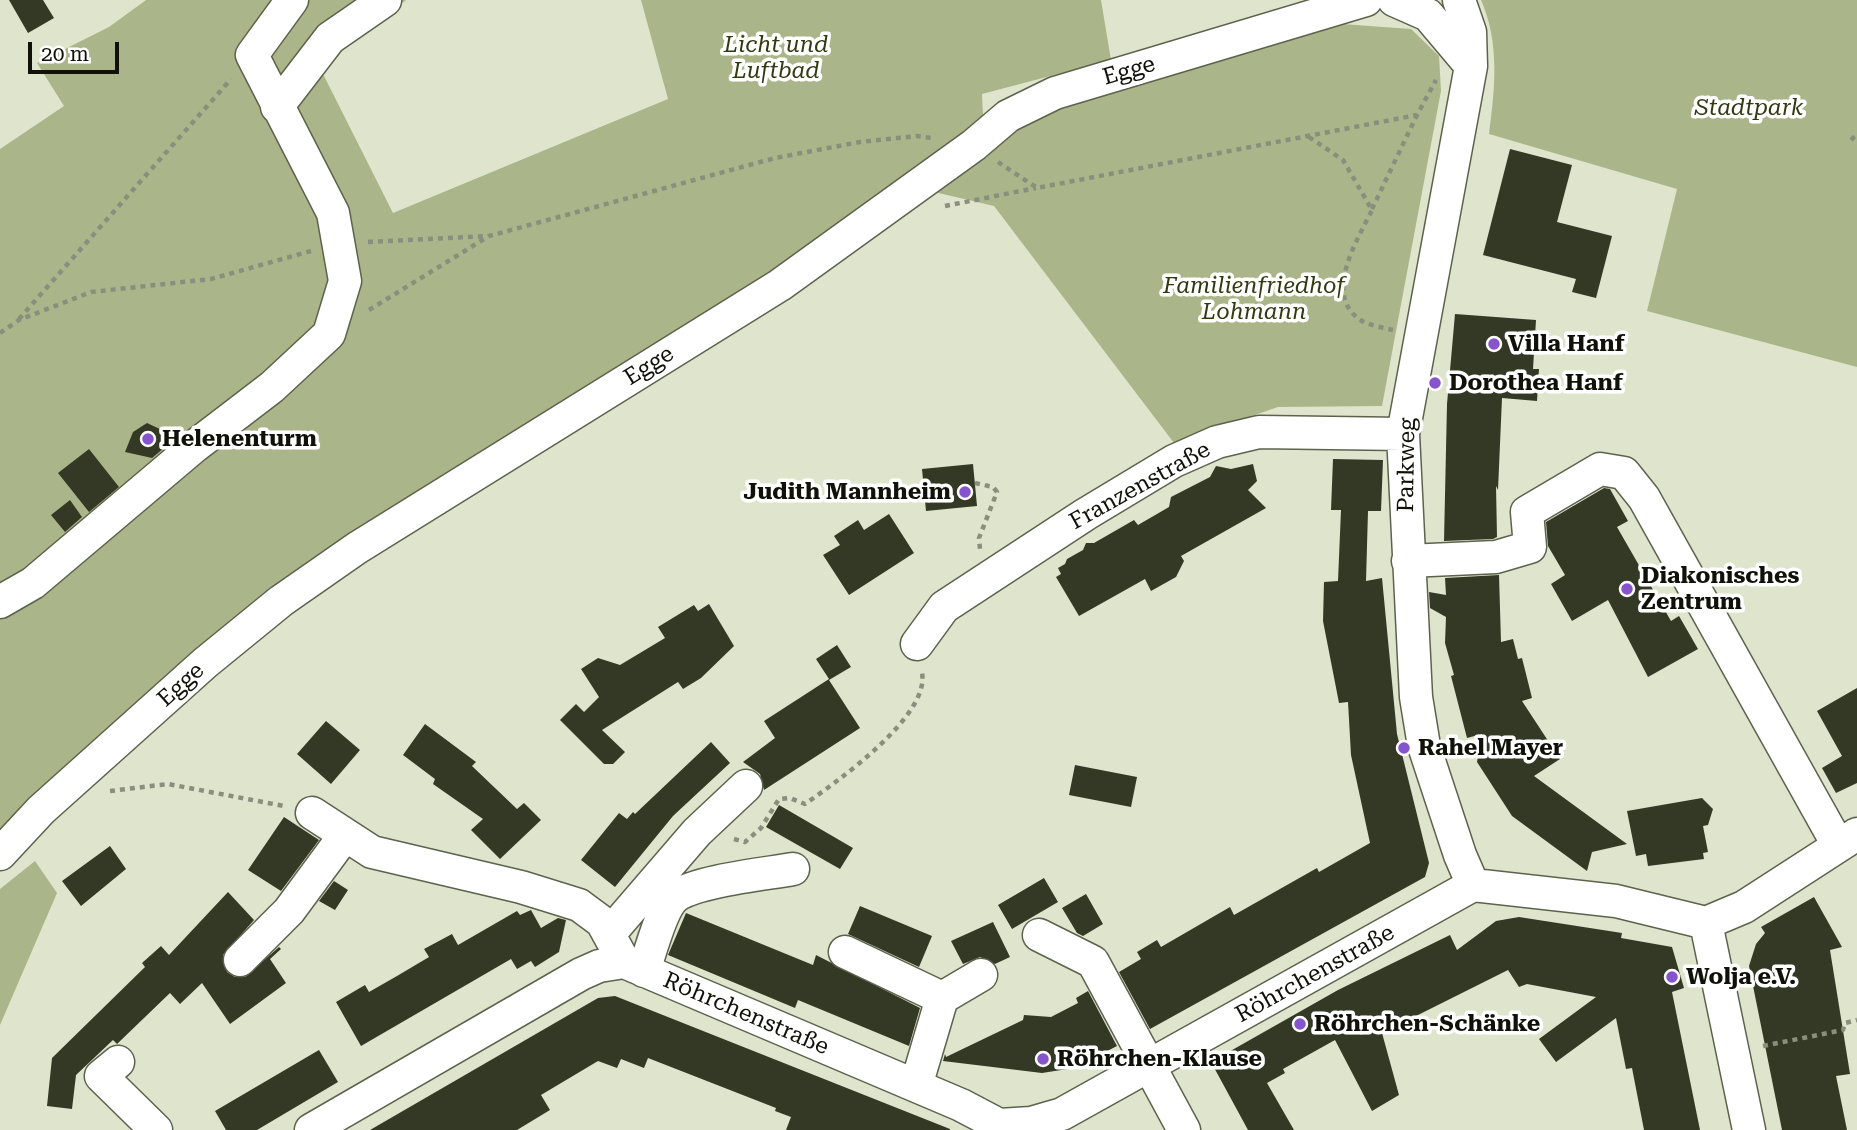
<!DOCTYPE html>
<meta charset="utf-8">
<style>
body{margin:0}
#map{position:relative;width:1857px;height:1130px;overflow:hidden;background:#dee5cc;font-family:"Roboto Serif",serif}
canvas{display:block}
.scale{position:absolute;left:28px;top:42px;width:91px;height:32px;box-sizing:border-box;border:4px solid #101209;border-top:0;padding-left:9px;font-size:21px;line-height:24px;white-space:nowrap;color:#101209;-webkit-text-stroke:5px #fff;paint-order:stroke}
</style>
<div id="map">
<canvas width="1857" height="1130"></canvas>
<div class="scale">20 m</div>
</div>
<script>
const g = document.querySelector('canvas').getContext('2d');
g.lineJoin = 'round';
function fillPath(path, color) {
  g.fillStyle = color;
  g.fill(path, 'evenodd');
}
function strokePath(path, color, width, dash) {
  g.strokeStyle = color;
  g.lineWidth = width;
  g.lineCap = dash ? 'butt' : 'round';
  g.setLineDash(dash || []);
  g.stroke(path);
}
function write(font, color, halo, rows, align = 'center') {
  g.font = font + ' "Roboto Serif",serif';
  g.lineWidth = 7;
  g.setLineDash([]);
  g.textBaseline = 'middle';
  g.strokeStyle = halo;
  g.fillStyle = color;
  for (const [text, x, y, turn = 0] of rows) {
    g.save();
    g.translate(x, y);
    g.rotate((+turn || 0) * Math.PI / 180);
    g.textAlign = isNaN(turn) ? turn : align;
    if (halo) g.strokeText(text, 0, 0);
    g.fillText(text, 0, 0);
    g.restore();
  }
}
fillPath(new Path2D(`
 M 146,0 L 406,0 L 320,68 L 393,213 L 668,99 L 641,0 L 1101,0 L 1111,60 L 982,94 L 984,136 L 1062,105 L 1342,24 L 1411,29 L 1439,56 L 1441,91 L 1382,406 L 1278,407 L 1174,443 L 994,206 L 896,183 L 775,275 L 348,538 L 0,836 L 0,149 L 64,106 L 37,63 L 109,27 Z
 M 1481,0 L 1857,0 L 1857,367 L 1647,311 L 1677,189 L 1489,134 C 1495,89 1500,43 1481,0 Z
 M 35,861 L 57,893 L 0,1025 L 0,889 Z`), '#aab689');
fillPath(new Path2D(`
 M 9,0 L 43,0 L 54,18 L 28,33 Z
 M 1510,149 L 1572,165 L 1557,222 L 1612,236 L 1596,298 L 1572,292 L 1576,279 L 1483,255 Z
 M 1455,314 L 1536,320 L 1533,369 L 1539,369 L 1537,401 L 1502,398 L 1498,490 L 1496,486 L 1497,537 L 1493,539 L 1444,541 L 1447,404 Z
 M 147,423 L 162,430 L 164,448 L 152,458 L 125,452 L 133,432 Z
 M 89,449 L 119,487 L 89,512 L 58,473 Z
 M 1333,459 L 1383,460 L 1381,511 L 1368,511 L 1366,581 L 1382,578 L 1397,734 L 1429,863 L 1425,877 L 1150,1029 L 1119,972 L 1141,959 L 1137,952 L 1157,940 L 1161,947 L 1230,907 L 1234,915 L 1317,868 L 1319,872 L 1370,843 L 1351,755 L 1348,702 L 1339,703 L 1323,621 L 1324,582 L 1338,581 L 1341,510 L 1331,510 Z
 M 973,464 L 977,506 L 926,511 L 922,469 Z
 M 1253,464 L 1257,481 L 1248,490 L 1266,508 L 1181,556 L 1184,561 L 1176,577 L 1151,591 L 1145,579 L 1079,616 L 1056,577 L 1061,574 L 1058,568 L 1065,564 L 1067,559 L 1083,550 L 1086,543 L 1094,543 L 1134,520 L 1138,525 L 1169,507 L 1171,497 L 1210,477 L 1216,466 L 1231,469 Z
 M 1604,488 L 1610,489 L 1628,521 L 1617,527 L 1671,621 L 1679,616 L 1698,649 L 1648,677 L 1608,600 L 1572,621 L 1551,584 L 1565,575 L 1548,546 L 1546,522 Z
 M 70,500 L 82,517 L 65,532 L 51,515 Z
 M 889,514 L 914,553 L 849,595 L 823,555 L 840,545 L 834,536 L 858,520 L 864,530 Z
 M 1499,575 L 1501,642 L 1513,639 L 1518,659 L 1522,658 L 1532,698 L 1522,701 L 1560,759 L 1534,776 L 1627,844 L 1592,852 L 1587,871 L 1512,816 L 1477,762 L 1482,734 L 1467,738 L 1451,676 L 1454,675 L 1445,643 L 1446,617 L 1430,608 L 1429,592 L 1446,595 L 1445,578 Z
 M 709,604 L 734,646 L 701,678 L 683,689 L 678,682 L 602,730 L 625,752 L 613,764 L 604,764 L 560,720 L 576,704 L 584,712 L 599,697 L 581,669 L 598,658 L 620,665 L 665,638 L 658,627 L 694,605 L 698,611 Z
 M 837,645 L 851,667 L 829,680 L 860,728 L 764,790 L 760,774 L 743,762 L 775,738 L 764,721 L 829,679 L 816,659 Z
 M 1857,688 L 1857,783 L 1836,793 L 1822,768 L 1842,756 L 1817,711 Z
 M 326,721 L 360,750 L 331,784 L 297,754 Z
 M 425,724 L 476,762 L 472,766 L 517,809 L 524,803 L 541,820 L 500,859 L 471,830 L 483,819 L 433,784 L 435,779 L 403,755 Z
 M 711,742 L 730,763 L 673,816 L 615,887 L 581,860 L 619,813 L 627,819 L 633,812 L 635,814 Z
 M 1075,765 L 1137,777 L 1131,807 L 1069,795 Z
 M 1702,798 L 1713,809 L 1708,825 L 1703,826 L 1708,852 L 1703,853 L 1704,859 L 1648,866 L 1646,854 L 1636,856 L 1627,811 Z
 M 779,805 L 853,848 L 840,869 L 766,827 Z
 M 284,817 L 319,840 L 281,891 L 248,870 Z
 M 110,846 L 126,869 L 81,906 L 62,881 Z
 M 1044,878 L 1058,902 L 1012,929 L 998,905 Z
 M 334,881 L 348,890 L 335,910 L 319,901 Z
 M 228,892 L 254,920 L 223,955 L 227,972 L 235,977 L 245,977 L 279,947 L 281,949 L 270,959 L 286,983 L 230,1024 L 202,983 L 180,1004 L 170,993 L 117,1044 L 113,1040 L 76,1075 L 72,1109 L 47,1106 L 52,1058 L 145,967 L 142,963 L 161,946 L 169,955 Z
 M 1086,894 L 1103,924 L 1083,936 L 1077,933 L 1062,908 Z
 M 1814,897 L 1842,947 L 1830,950 L 1850,1074 L 1836,1076 L 1847,1130 L 1782,1130 L 1749,966 L 1756,944 L 1765,933 L 1761,927 Z
 M 860,906 L 932,936 L 919,967 L 848,934 Z
 M 531,910 L 541,928 L 558,918 L 566,920 L 559,952 L 535,967 L 531,961 L 517,969 L 511,959 L 361,1046 L 336,1002 L 365,985 L 369,992 L 397,976 L 429,957 L 424,949 L 452,934 L 458,945 L 517,911 L 520,915 Z
 M 686,913 L 813,965 L 816,955 L 920,1008 L 909,1046 L 798,1000 L 795,1008 L 668,955 Z
 M 1519,917 L 1622,933 L 1621,938 L 1672,947 L 1684,988 L 1672,992 L 1700,1130 L 1644,1130 L 1632,1068 L 1626,1069 L 1616,1018 L 1556,1062 L 1539,1039 L 1596,997 L 1527,984 L 1519,987 L 1508,970 L 1382,1033 L 1399,1095 L 1372,1111 L 1335,1040 L 1283,1069 L 1285,1073 L 1267,1083 L 1294,1130 L 1248,1130 L 1211,1062 L 1338,990 L 1450,935 L 1457,950 L 1496,921 Z
 M 993,922 L 1010,957 L 995,964 L 980,957 L 963,964 L 951,941 Z
 M 1088,991 L 1117,1046 L 1074,1068 L 1042,1073 L 943,1061 L 945,1054 L 946,1057 L 1023,1020 L 1024,1015 L 1051,1017 L 1078,1003 L 1076,998 Z
 M 615,996 L 950,1129 L 950,1130 L 786,1130 L 791,1117 L 775,1111 L 776,1108 L 648,1058 L 644,1068 L 621,1059 L 617,1068 L 598,1061 L 541,1095 L 550,1110 L 517,1130 L 370,1130 L 598,998 Z
 M 319,1050 L 338,1082 L 257,1130 L 226,1130 L 215,1111 Z`), '#343925');
const minor = new Path2D(`
 M 1394,0 L 1428,15 L 1471,66
 M 1459,0 L 1470,32 L 1471,66 L 1403,434 L 1416,697 L 1424,746 L 1460,855 L 1473,885
 M 277,107 L 330,38 L 385,0
 M 1408,561 L 1496,557 L 1530,547 L 1527,512 L 1600,469 L 1624,473 L 1644,498 L 1838,845
 M 0,602 L 33,583 L 195,446 L 272,387 L 329,334 L 345,281 L 333,213 L 252,55 L 292,0
 M 917,644 L 944,607 L 1086,514 L 1174,461 L 1217,442 L 1259,432 L 1403,434
 M 312,813 L 372,852 L 521,887 L 579,905 L 602,922 L 624,962
 M 0,854 L 41,810 L 205,663 L 281,601 L 357,548 L 780,285 L 974,145 L 1008,116 L 1055,93 L 1366,0
 M 1706,923 L 1749,1130
 M 610,933 L 697,832 L 746,786
 M 1039,935 L 1093,962 L 1184,1130
 M 845,952 L 942,998
 M 240,960 L 289,911 L 345,835
 M 644,971 C 650,953 662,906 676,896 C 697,881 765,874 793,869
 M 118,1062 L 101,1076 L 156,1130
 M 916,1086 L 942,998 L 981,975
 M 311,1130 L 581,974 L 599,966 L 624,962 L 961,1105 L 999,1125 L 1031,1123 L 1062,1114 L 1473,885 L 1616,901 L 1706,923 L 1744,907 L 1857,834`);
strokePath(minor, '#5d624d', 35);
strokePath(new Path2D(`
 M 1309,137 L 1343,160 L 1372,210 C 1357,241 1319,300 1366,323 C 1374,326 1384,328 1393,330
 M 1851,140 L 1857,134
 M 998,162 L 1037,188 L 1417,115 L 1436,80
 M 945,206 L 1036,188
 M 1372,209 L 1417,115
 M 368,242 L 488,236
 M 369,310 L 489,236 L 775,158 L 860,142 L 917,136 L 932,138
 M 19,319 L 231,79
 M 0,333 L 19,320 L 91,292 L 211,279 L 311,251
 M 975,483 L 993,487 L 997,492 L 979,538 L 980,549
 M 110,791 L 168,784 L 284,806
 M 734,839 L 745,842 L 761,828 L 779,799 L 790,798 L 805,804 C 838,781 930,716 922,673
 M 1763,1046 L 1843,1030 L 1845,1023 L 1857,1020`), '#8a8f7d', 4.5, [5, 5]);
strokePath(minor, '#fff', 32);
for (const [x, y, r, color] of [
 [1494,344,7,"#8655cd"],
 [1435,383,7,"#8655cd"],
 [148,439,7,"#8655cd"],
 [965,492,7,"#8655cd"],
 [1627,589,7,"#8655cd"],
 [1404,748,7,"#8655cd"],
 [1672,977,7,"#8655cd"],
 [1300,1024,7,"#8655cd"],
 [1043,1059,7,"#8655cd"]
]) {
  const dot = new Path2D();
  dot.arc(x, y, r, 0, 2 * Math.PI);
  g.fillStyle = color;
  g.fill(dot);
  strokePath(dot, '#fff', 2.5);
}
write('italic 23px', '#323a12', '#fff', [
 ["Licht und",776,45],
 ["Luftbad",776,71],
 ["Stadtpark",1749,108],
 ["Familienfriedhof",1254,286],
 ["Lohmann",1254,312]
]);
write('23px', '#101209', '#fff', [
 ["Egge",1129,71,-16],
 ["Egge",649,366,-32],
 ["Parkweg",1407,465,-89],
 ["Franzenstraße",1140,486,-29],
 ["Egge",181,685,-42],
 ["Röhrchenstraße",1315,974,-29],
 ["Röhrchenstraße",746,1014,23]
]);
write('bold 23px', '#101209', '#fff', [
 ["Villa Hanf",1508,344],
 ["Dorothea Hanf",1449,383],
 ["Helenenturm",162,439],
 ["Judith Mannheim",951,492,"right"],
 ["Diakonisches",1641,576],
 ["Zentrum",1641,602],
 ["Rahel Mayer",1418,748],
 ["Wolja e.V.",1686,977],
 ["Röhrchen-Schänke",1314,1024],
 ["Röhrchen-Klause",1057,1059]
], 'left');
</script>
